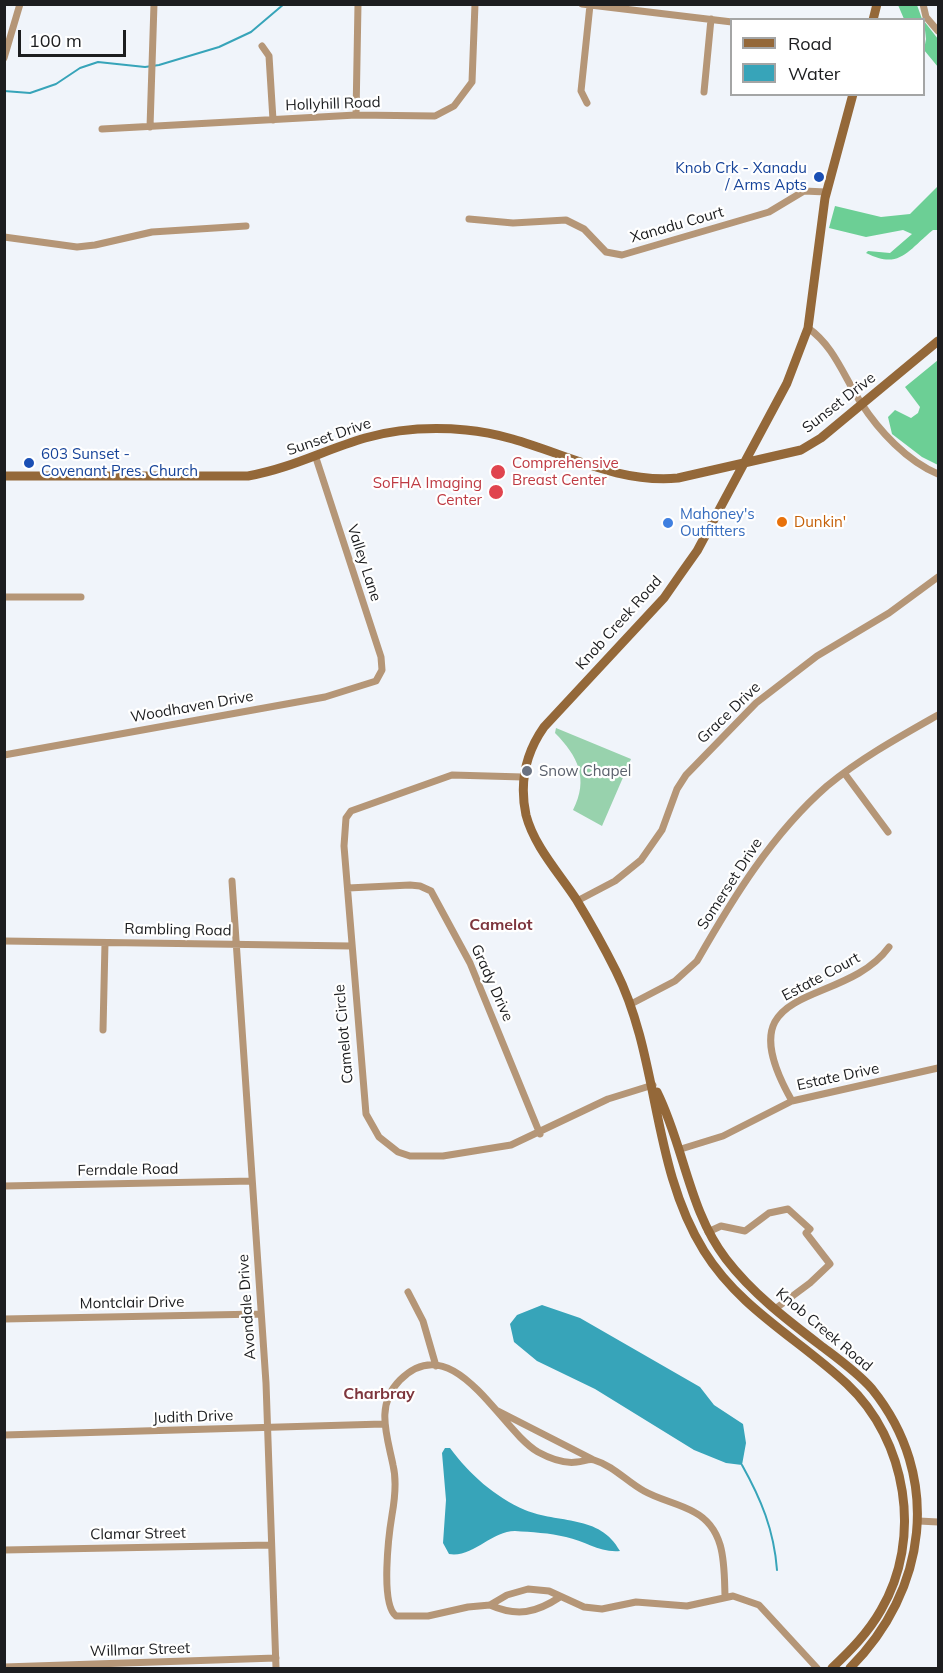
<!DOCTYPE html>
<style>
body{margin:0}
#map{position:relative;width:943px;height:1673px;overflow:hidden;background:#f0f4fa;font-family:Mulish,sans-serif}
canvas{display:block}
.frame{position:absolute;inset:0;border:6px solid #1c1d1f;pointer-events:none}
.legend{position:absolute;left:730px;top:18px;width:195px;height:78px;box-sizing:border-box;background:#fff;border:2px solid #a4a5a5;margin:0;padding:8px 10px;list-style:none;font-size:18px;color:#1c1d1f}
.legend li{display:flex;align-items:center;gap:12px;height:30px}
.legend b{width:30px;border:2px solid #a4a5a5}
.scale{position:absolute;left:18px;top:30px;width:108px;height:27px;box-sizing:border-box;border:3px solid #1c1d1f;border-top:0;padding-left:8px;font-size:18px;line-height:21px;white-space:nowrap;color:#1c1d1f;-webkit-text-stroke:4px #fff;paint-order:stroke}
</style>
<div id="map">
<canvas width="943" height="1673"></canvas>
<div class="frame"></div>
<ul class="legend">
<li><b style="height:8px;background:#946839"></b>Road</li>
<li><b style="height:16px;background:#37a4b9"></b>Water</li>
</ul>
<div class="scale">100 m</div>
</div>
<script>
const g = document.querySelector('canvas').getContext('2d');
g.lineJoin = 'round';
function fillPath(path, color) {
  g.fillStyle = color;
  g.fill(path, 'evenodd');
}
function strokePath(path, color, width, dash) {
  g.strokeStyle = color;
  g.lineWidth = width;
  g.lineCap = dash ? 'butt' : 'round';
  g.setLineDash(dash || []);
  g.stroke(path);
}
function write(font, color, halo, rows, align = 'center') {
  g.font = font + ' Mulish,sans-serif';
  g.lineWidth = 4.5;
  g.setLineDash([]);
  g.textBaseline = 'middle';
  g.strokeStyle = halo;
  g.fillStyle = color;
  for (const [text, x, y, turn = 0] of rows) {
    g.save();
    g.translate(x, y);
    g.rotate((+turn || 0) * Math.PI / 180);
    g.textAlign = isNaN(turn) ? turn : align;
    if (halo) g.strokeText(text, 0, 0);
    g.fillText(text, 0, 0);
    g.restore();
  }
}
fillPath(new Path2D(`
 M 556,728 L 631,759 L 602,826 L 573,810 C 589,779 578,756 555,733 Z`), '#98d2ad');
fillPath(new Path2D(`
 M 898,5 L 917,5 L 922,19 L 904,19 Z
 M 924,21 L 938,39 L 938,67 L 924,50 L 926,39 Z
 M 938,186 L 938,230 L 933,230 C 907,251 900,270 866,253 L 868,251 L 890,253 L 912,234 L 903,230 L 866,237 L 829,228 L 835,206 L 881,217 L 910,214 Z
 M 938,360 L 938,465 L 922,457 L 892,434 L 888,417 L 895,410 L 911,418 L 918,413 L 920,407 L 905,387 Z`), '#6ccf95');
fillPath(new Path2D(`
 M 542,1305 L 580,1318 L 700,1387 L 714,1405 L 743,1424 L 746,1443 L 742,1465 L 726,1463 L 694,1450 L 595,1389 L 537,1361 L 514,1342 L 510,1324 L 517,1315 Z
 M 445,1448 L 450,1448 C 469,1474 495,1497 525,1510 C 558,1524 600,1514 620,1551 C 600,1553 585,1541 566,1537 C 550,1533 531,1532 515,1531 C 491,1531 473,1558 449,1554 L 443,1543 L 446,1500 L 442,1453 Z`), '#37a4b9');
strokePath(new Path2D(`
 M 4,91 L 30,93 L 56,84 L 80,68 L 98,62 L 145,67 L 159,65 L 219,47 L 251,32 L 284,4
 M 742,1465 C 761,1499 774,1530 777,1570`), '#37a4b9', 2);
strokePath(new Path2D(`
 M 582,4 L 732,22
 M 923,4 L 926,17 L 938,31
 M 262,46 L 269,56 L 273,120
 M 4,58 L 20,4
 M 704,92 L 711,19
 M 587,103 L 581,91 L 590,5
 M 356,115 L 358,4
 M 150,127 L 154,4
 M 102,129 L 356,115 L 435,116 L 454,106 L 472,82 L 475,4
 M 469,219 L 513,223 L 566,220 L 584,229 L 606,252 L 622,255 L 769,212 L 804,191 L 826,192
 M 4,237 L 77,247 L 95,245 L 152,232 L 246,226
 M 808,328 C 834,346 844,377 861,403 C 879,431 907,461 938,474
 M 4,597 L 81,597
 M 4,755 L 325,697 L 376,681 L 382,670 L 381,657 L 316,458
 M 845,774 L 888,832
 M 523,777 L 452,775 L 351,811 L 346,818 L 344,846 L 366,1114 L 379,1137 L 398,1152 L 410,1156 L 443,1156 L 511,1145 L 608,1099 L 653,1085
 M 232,881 L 266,1383 L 276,1668
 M 348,888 L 410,885 L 420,886 L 431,891 L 470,963 L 540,1134
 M 577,901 L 615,881 L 641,860 L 662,830 L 677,789 L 686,775 L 756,703 L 817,656 L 889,613 L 938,577
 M 4,941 L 351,946
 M 631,1004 L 675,981 L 697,961 C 733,898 772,834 827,786 C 861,758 901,736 938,715
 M 103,1030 L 105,943
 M 792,1101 C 722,978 842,1011 889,947
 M 681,1149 L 723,1136 L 792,1101 L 938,1068
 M 4,1186 L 252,1181
 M 708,1232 L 721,1226 L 745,1231 L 769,1213 L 788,1209 L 810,1229 L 806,1233 L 830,1264 L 810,1283 L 775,1309
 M 408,1292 L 423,1321 L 436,1366
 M 4,1319 L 260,1314
 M 498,1411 L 592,1459
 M 4,1435 L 383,1424
 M 919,1521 L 938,1522
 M 4,1550 L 271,1545
 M 725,1596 C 724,1565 726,1529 694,1512 C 678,1503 660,1500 644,1491 C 627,1482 614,1466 594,1460 C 589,1458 583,1462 577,1462 C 564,1464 549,1458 538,1452 C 500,1430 454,1326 400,1380 C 375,1405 387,1435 393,1465 C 397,1481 395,1498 392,1515 C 389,1533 380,1604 396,1616 L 428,1616 L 468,1607 L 490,1605 L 507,1595 L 528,1589 L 549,1591 L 584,1607 L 602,1609 L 636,1602 L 687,1606 L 733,1596 L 759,1605 L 817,1668
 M 490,1605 C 517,1617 536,1613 560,1597
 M 4,1667 L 276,1658`), '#b59677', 7);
strokePath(new Path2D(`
 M 873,20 L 877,4
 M 4,476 L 248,476 C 292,468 324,450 365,438 C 397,429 433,427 466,430 C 539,436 603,485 678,478 L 801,450 L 821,438 L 938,341
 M 657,1092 C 684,1146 689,1211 726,1259 C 752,1293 786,1319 820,1345 C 837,1358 857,1372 872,1389 C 943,1477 927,1591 850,1668
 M 832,1668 C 850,1651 868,1633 881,1610 C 923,1539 907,1440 847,1384 C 799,1339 740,1309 704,1251 C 651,1166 660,1059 616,971 C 604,947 590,922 576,899 C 559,873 534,846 526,815 C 519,782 525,754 544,727 L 664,598 L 680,575 L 697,551 L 787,383 L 808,328 L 825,198 L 853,94`), '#946839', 9);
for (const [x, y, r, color] of [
 [819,177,6,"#1a4fb4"],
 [29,463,6,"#1a4fb4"],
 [498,472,8,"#e0444e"],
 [496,492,8,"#e0444e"],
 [782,522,6,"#e8710a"],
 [668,523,6,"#3f7fe0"],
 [527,771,6,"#6b7280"]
]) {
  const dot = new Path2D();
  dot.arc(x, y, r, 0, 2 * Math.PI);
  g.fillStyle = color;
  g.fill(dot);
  strokePath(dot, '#fff', 2);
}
write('15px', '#1c1d1f', '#fff', [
 ["Hollyhill Road",333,104,-2],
 ["Xanadu Court",677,225,-16],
 ["Sunset Drive",839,403,-38],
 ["Sunset Drive",329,437,-19],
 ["Valley Lane",364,563,72],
 ["Knob Creek Road",619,623,-48],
 ["Woodhaven Drive",192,707,-10],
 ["Grace Drive",729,713,-44],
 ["Somerset Drive",730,884,-57],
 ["Rambling Road",178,930,1],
 ["Estate Court",821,977,-28],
 ["Grady Drive",492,983,66],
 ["Camelot Circle",344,1034,-95],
 ["Estate Drive",838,1077,-12],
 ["Ferndale Road",128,1170,-1],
 ["Montclair Drive",132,1303,-1],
 ["Avondale Drive",247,1307,-94],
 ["Knob Creek Road",824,1330,40],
 ["Judith Drive",193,1417,-2],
 ["Clamar Street",138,1534,-1],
 ["Willmar Street",140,1650,-2]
]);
write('15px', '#164399', '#fff', [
 ["Knob Crk - Xanadu",807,168],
 ["/ Arms Apts",807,185],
 ["603 Sunset -",41,454,"left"],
 ["Covenant Pres. Church",41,471,"left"]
], 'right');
write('15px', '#be3a42', '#fff', [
 ["Comprehensive",512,463],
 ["Breast Center",512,480],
 ["SoFHA Imaging",482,483,"right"],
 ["Center",482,500,"right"]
], 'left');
write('15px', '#366cbe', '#fff', [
 ["Mahoney's",680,514],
 ["Outfitters",680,531]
], 'left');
write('15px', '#c56008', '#fff', [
 ["Dunkin'",794,522]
], 'left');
write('15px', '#5b616d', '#fff', [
 ["Snow Chapel",539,771]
], 'left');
write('bold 16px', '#7e363d', '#fff', [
 ["Camelot",501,925],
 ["Charbray",379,1394]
]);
</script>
